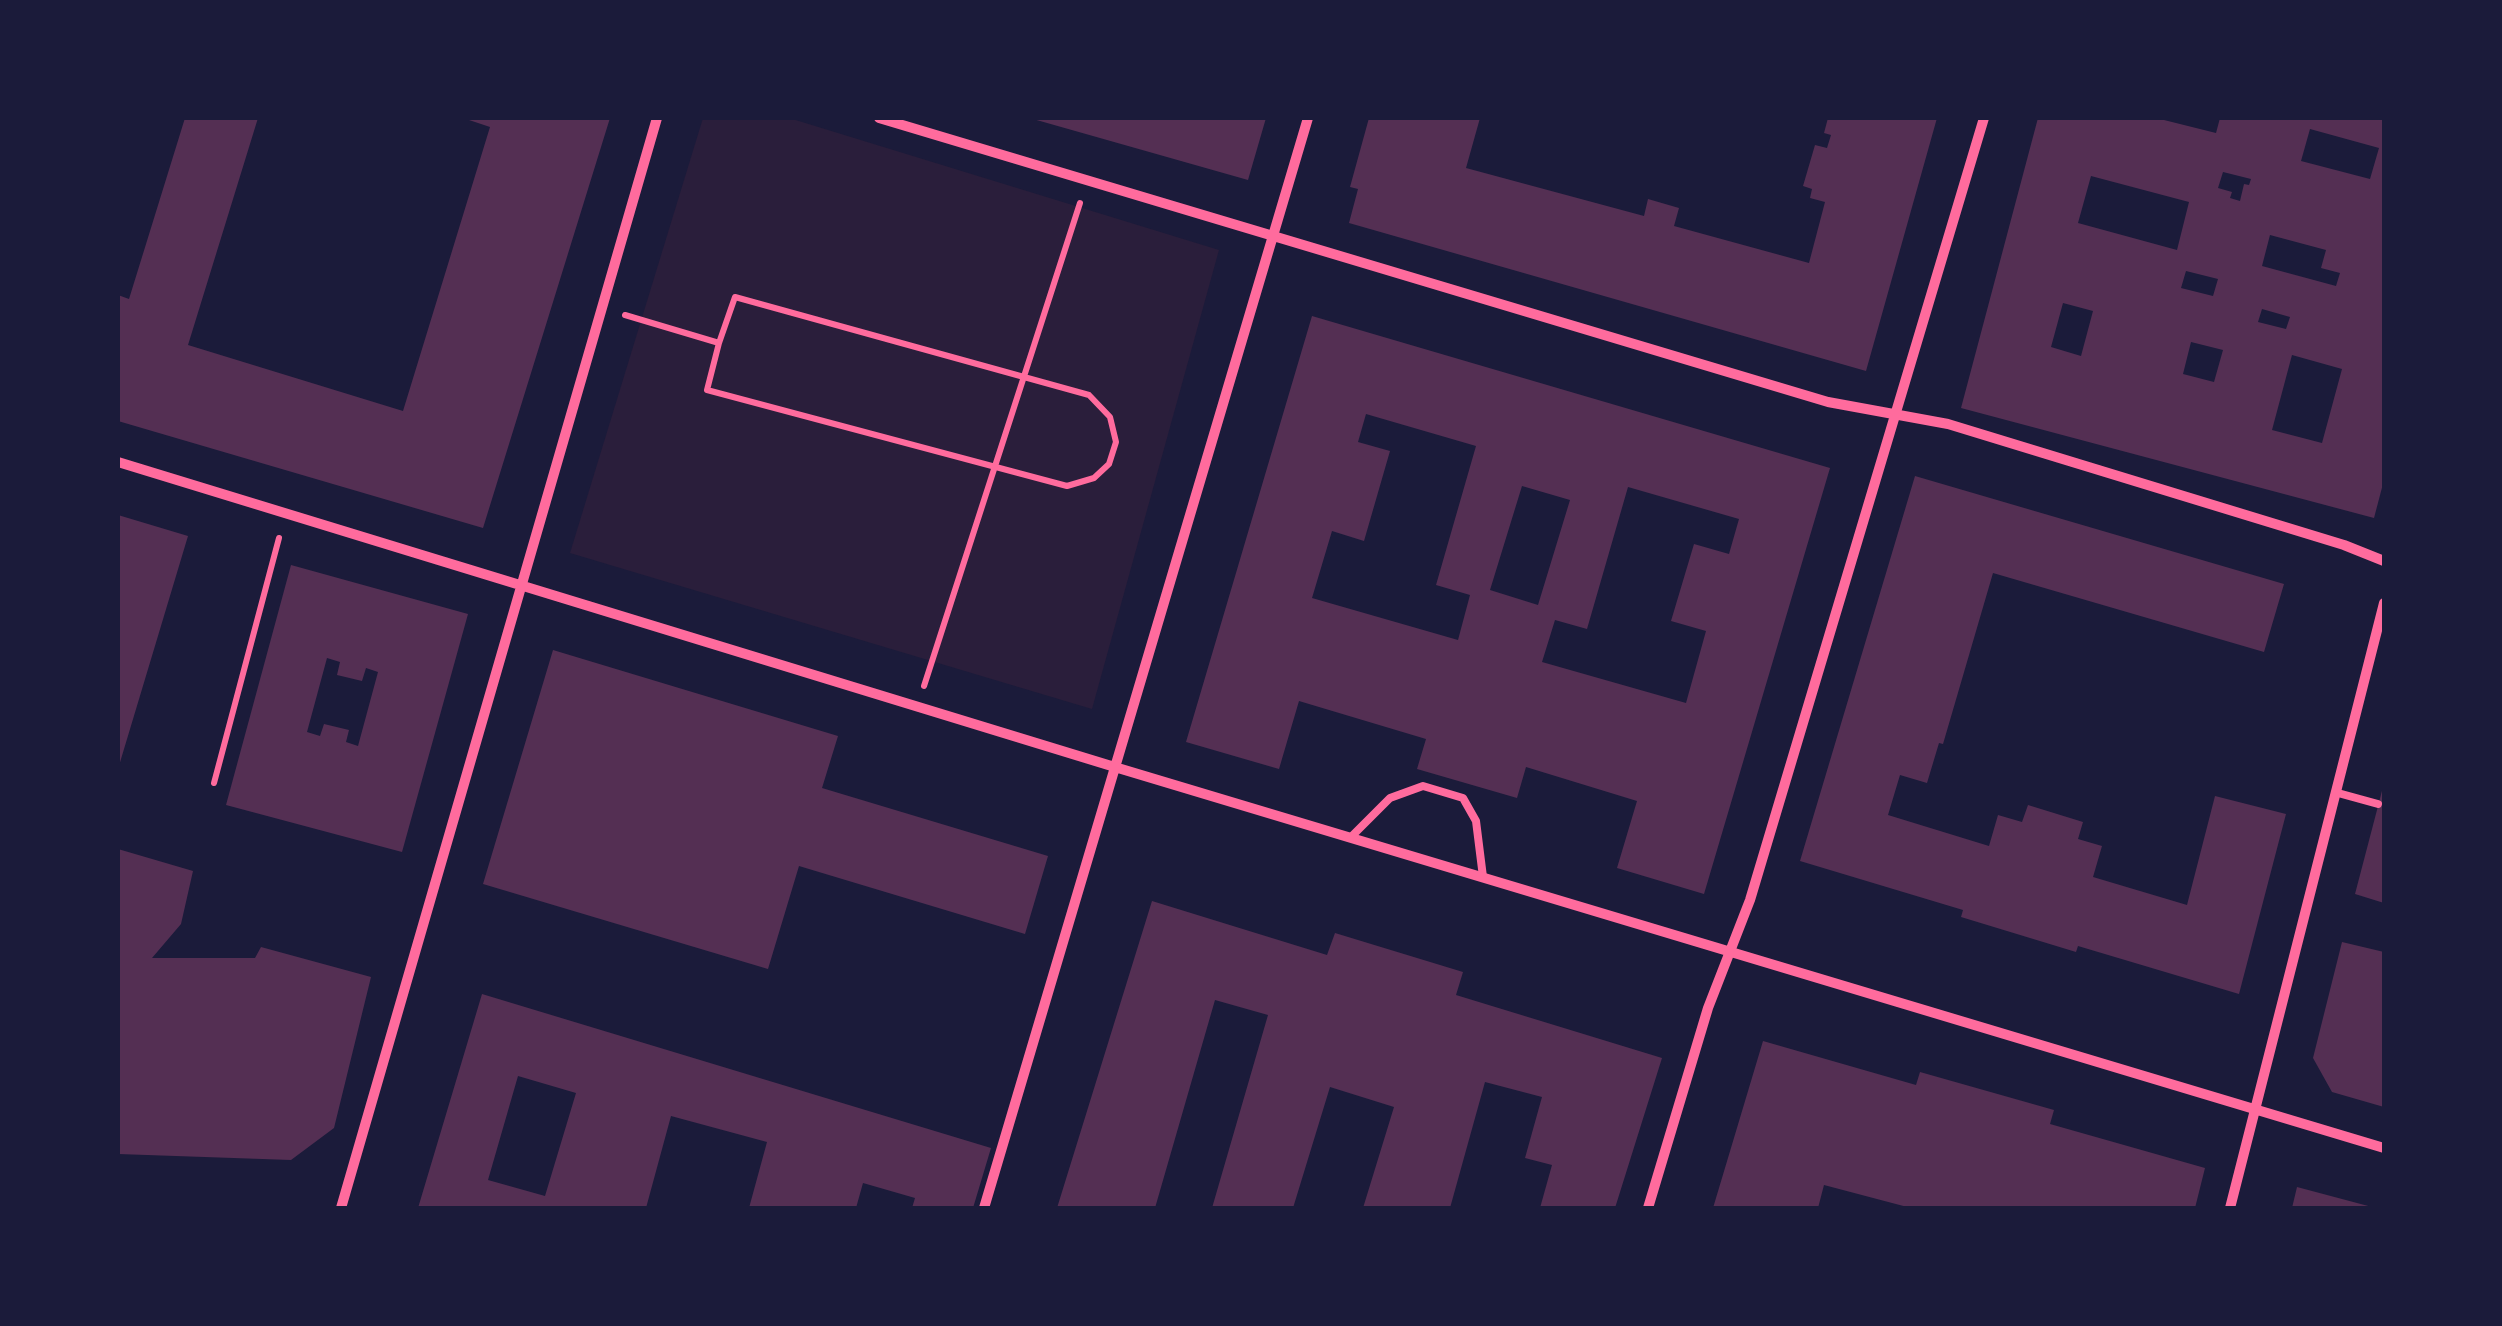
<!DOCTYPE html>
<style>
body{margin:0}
#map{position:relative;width:2502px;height:1326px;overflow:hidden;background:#1b1b3a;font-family:Quicksand,sans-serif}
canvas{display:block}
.frame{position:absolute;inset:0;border:120px solid #1b1b3a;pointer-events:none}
</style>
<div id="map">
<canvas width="2502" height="1326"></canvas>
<div class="frame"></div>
</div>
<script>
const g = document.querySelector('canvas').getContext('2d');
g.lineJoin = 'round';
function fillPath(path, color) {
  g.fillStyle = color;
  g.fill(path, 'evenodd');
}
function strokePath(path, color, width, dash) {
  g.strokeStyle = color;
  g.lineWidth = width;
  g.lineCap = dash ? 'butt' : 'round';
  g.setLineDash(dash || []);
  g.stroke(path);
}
fillPath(new Path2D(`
 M 703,118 L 789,118 L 1219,250 L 1092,709 L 570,553 Z`), '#2a1e3b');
fillPath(new Path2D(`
 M 185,118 L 258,118 L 188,345 L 403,411 L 490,127 L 463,118 L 610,118 L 483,528 L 118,421 L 118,295 L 129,299 Z
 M 1369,118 L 1480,118 L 1466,168 L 1644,216 L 1648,199 L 1679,208 L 1674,226 L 1809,263 L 1825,202 L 1810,198 L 1812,189 L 1803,186 L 1815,145 L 1827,148 L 1831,135 L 1824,133 L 1828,118 L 1937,118 L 1866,371 L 1349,223 L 1358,189 L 1350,187 Z
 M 2038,118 L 2156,118 L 2216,133 L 2220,118 L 2384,118 L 2384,480 L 2374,518 L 1961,408 ZM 2310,129 L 2379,148 L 2370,179 L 2301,161 ZM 2223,172 L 2251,179 L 2249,185 L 2244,184 L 2240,201 L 2230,198 L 2232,192 L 2218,188 ZM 2091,176 L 2189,202 L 2177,250 L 2078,223 ZM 2270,235 L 2326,250 L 2321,268 L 2340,273 L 2336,286 L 2262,266 ZM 2186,271 L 2218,279 L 2213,296 L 2181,288 ZM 2063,303 L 2093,311 L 2081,356 L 2051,347 ZM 2262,309 L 2290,317 L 2286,329 L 2258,322 ZM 2191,342 L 2223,350 L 2214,382 L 2183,374 ZM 2292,355 L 2342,369 L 2322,443 L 2272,430 Z
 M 1033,119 L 1033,118 L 1266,118 L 1248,180 Z
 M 1312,316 L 1830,468 L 1704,894 L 1617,868 L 1637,801 L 1526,767 L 1517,798 L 1417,769 L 1426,739 L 1299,701 L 1279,769 L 1186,742 ZM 1366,414 L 1476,446 L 1436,585 L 1470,595 L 1458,640 L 1312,598 L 1332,531 L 1364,541 L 1390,451 L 1358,442 ZM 1522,486 L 1570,500 L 1538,605 L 1490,590 ZM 1628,487 L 1739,519 L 1729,554 L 1694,544 L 1671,621 L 1706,631 L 1686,703 L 1542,662 L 1555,620 L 1587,629 Z
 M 1915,476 L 2284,584 L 2264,652 L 1993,573 L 1943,744 L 1939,743 L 1927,783 L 1900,775 L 1888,815 L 1989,846 L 1998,815 L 2022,822 L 2028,805 L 2083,822 L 2078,839 L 2102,846 L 2093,877 L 2187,905 L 2215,796 L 2286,814 L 2239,994 L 2078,946 L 2076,952 L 1961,917 L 1963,910 L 1800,861 Z
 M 118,515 L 188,536 L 118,769 Z
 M 291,565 L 468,614 L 402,852 L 226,805 ZM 327,658 L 340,662 L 337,675 L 362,681 L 366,668 L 378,672 L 358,746 L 346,742 L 349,730 L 324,724 L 320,736 L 307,732 Z
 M 553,650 L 838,736 L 822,788 L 1048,856 L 1025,934 L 799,866 L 768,969 L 483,884 Z
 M 2383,787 L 2384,787 L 2384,903 L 2355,894 Z
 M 118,849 L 193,871 L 181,924 L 152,958 L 255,958 L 261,947 L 371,977 L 334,1128 L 291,1160 L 118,1154 Z
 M 1152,901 L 1327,955 L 1335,933 L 1463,972 L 1456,995 L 1662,1058 L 1615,1208 L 1540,1208 L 1552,1165 L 1525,1158 L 1542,1097 L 1485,1082 L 1450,1208 L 1363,1208 L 1394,1107 L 1330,1087 L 1293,1208 L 1212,1208 L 1268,1015 L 1215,1000 L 1155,1208 L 1057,1208 Z
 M 2342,942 L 2384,952 L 2384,1107 L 2332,1092 L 2313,1058 Z
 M 482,994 L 991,1148 L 973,1208 L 912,1208 L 915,1198 L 863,1183 L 856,1208 L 749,1208 L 767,1142 L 671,1116 L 646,1208 L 418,1208 ZM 518,1076 L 576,1093 L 545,1196 L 488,1180 Z
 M 1763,1041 L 1916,1085 L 1920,1072 L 2054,1110 L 2050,1124 L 2205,1168 L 2195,1208 L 1911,1208 L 1824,1185 L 1818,1208 L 1713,1208 Z
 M 2297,1187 L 2372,1207 L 2372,1208 L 2292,1208 Z`), '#542f53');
strokePath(new Path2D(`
 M 625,315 L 719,343 L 707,390 L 1067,486 L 1094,478 L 1109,464 L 1116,442 L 1110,417 L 1089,395 L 735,297 L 719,343
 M 924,686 L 1080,203
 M 214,783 L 279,538`), '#ff6b9d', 6);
strokePath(new Path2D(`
 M 2338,793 L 2378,804
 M 1351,837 L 1390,798 L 1423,786 L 1463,798 L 1476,821 L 1483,877`), '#ff6b9d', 8);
strokePath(new Path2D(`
 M 879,118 L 1828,402 L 1948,424 L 2344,545 L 2384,561
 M 118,462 L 1118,768 L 2384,1148
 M 341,1208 L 657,118
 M 984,1208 L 1308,118
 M 1648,1208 L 1708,1008 L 1750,900 L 1984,118
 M 2230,1208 L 2384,603`), '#ff6b9d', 10);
</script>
